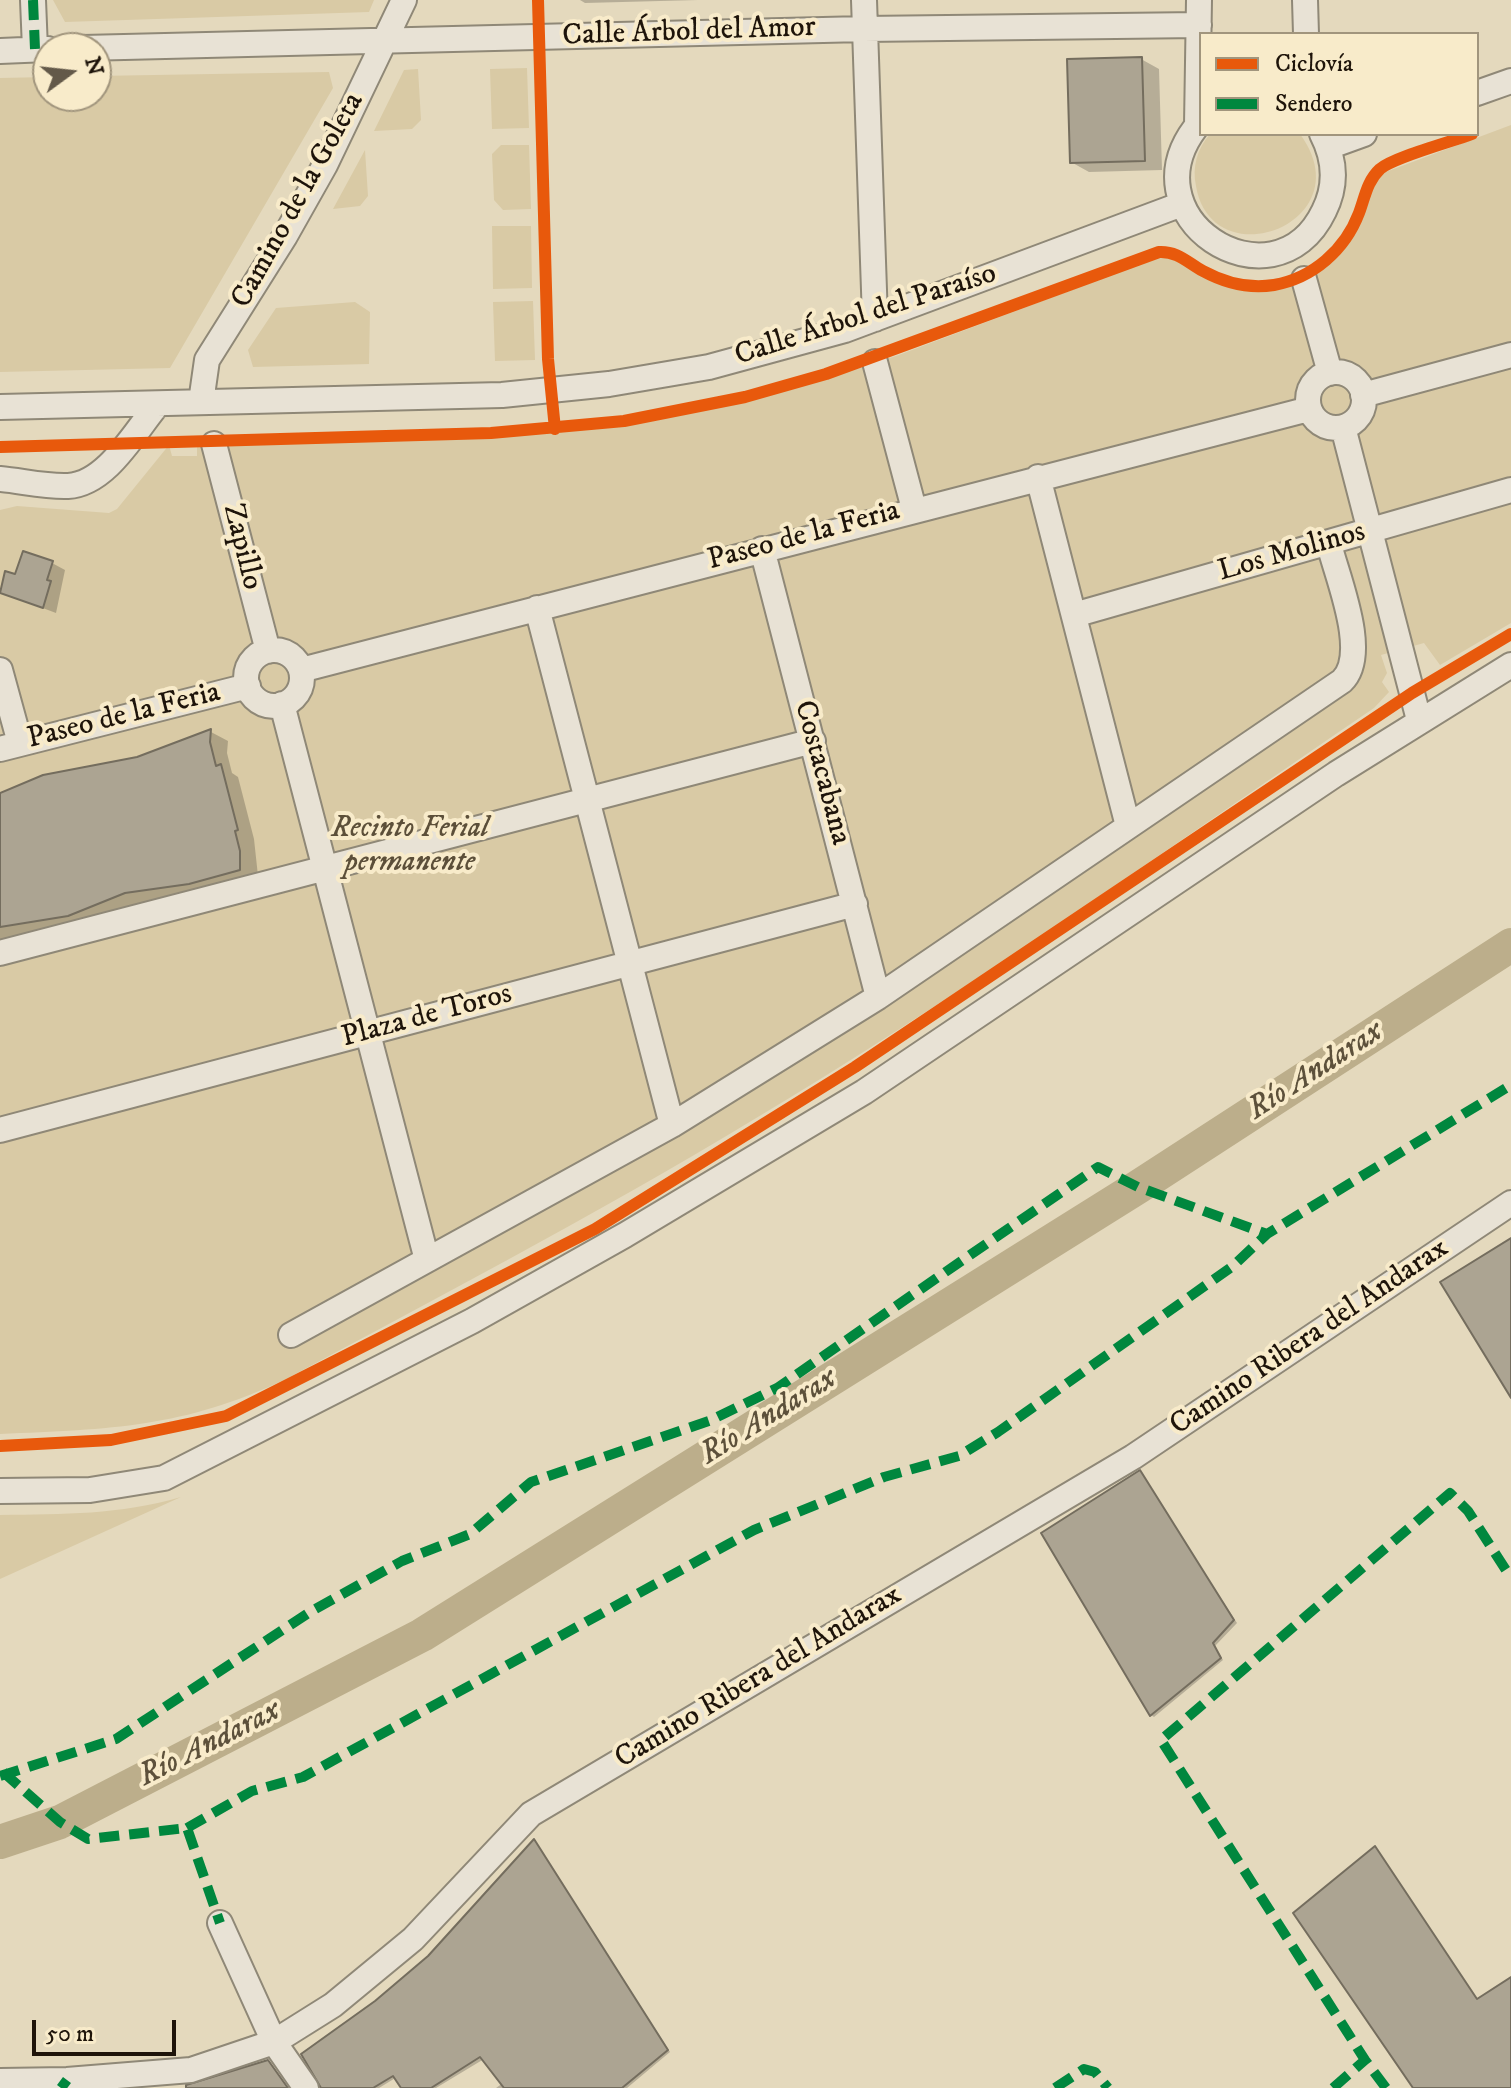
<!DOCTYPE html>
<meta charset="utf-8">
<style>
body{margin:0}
#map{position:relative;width:1511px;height:2088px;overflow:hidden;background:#e4d9bd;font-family:"IM FELL DW Pica",serif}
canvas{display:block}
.legend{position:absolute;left:1199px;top:32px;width:280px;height:104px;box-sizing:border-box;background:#f8ebca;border:2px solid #a1957d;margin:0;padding:10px 14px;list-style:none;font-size:24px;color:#1e140a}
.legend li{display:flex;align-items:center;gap:16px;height:40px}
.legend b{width:40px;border:2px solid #a1957d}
.north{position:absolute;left:32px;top:32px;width:80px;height:80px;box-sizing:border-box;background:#f8ebca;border:2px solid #a1957d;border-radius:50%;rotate:75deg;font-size:22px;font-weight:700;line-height:32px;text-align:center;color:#1e140a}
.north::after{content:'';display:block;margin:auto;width:28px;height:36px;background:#635949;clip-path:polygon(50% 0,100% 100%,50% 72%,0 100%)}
.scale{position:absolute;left:32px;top:2020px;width:144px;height:36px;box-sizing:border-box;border:4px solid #1e140a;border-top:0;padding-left:10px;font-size:24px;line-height:28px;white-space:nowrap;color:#1e140a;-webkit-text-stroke:6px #f8ebca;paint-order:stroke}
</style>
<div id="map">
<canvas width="1511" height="2088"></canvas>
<ul class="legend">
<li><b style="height:10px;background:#e8590c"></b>Ciclovía</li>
<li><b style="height:10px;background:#00873e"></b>Sendero</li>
</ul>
<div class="north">N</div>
<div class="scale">50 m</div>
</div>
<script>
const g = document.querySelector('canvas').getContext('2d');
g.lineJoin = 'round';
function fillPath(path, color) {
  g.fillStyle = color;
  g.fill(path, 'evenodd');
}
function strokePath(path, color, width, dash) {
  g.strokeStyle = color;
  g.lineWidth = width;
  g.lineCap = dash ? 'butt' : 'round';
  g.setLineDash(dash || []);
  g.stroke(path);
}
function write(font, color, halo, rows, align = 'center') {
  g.font = font + ' "IM FELL DW Pica",serif';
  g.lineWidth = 8;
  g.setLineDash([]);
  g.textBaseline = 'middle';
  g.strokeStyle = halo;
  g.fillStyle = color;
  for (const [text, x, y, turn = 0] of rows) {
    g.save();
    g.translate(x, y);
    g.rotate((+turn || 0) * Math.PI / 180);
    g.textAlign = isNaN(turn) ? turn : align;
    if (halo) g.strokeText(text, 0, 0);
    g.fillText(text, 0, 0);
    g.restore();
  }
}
fillPath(new Path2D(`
 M 53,0 L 374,0 L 369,12 L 65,22 Z
 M 527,68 L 529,128 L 492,129 L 490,69 Z
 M 418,69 L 421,120 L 412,129 L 374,131 L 404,70 Z
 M 329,72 L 333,88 L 170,368 L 0,372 L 0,78 L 48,77 L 48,96 L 96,96 L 96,76 Z
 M 1511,125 L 1511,623 L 1440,665 L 1424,643 L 1381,655 L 1387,673 L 1382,682 L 1389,692 L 1374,708 C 1180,840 987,978 786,1100 C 623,1200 454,1289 286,1379 C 183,1428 111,1429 0,1434 L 0,510 L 17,506 L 109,513 L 117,509 L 169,445 L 172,456 L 197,456 L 197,444 L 545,434 L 710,409 L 785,390 L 896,356 L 1162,256 C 1184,254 1205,279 1228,285 C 1279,298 1333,276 1358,228 C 1368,209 1368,189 1383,173 Z
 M 1210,134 L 1300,134 C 1365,223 1212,280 1196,186 C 1192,167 1197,149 1210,134 Z
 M 501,145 L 529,145 L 531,209 L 503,210 L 494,200 L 492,154 Z
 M 365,150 L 368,196 L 360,206 L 333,209 Z
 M 492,226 L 531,226 L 532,288 L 493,289 Z
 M 533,301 L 535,360 L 495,361 L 493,302 Z
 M 355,302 L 370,312 L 369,364 L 253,367 L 248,350 L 276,308 Z
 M 181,1497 L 0,1579 L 0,1515 C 65,1514 118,1515 181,1497 Z`), '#d9caa5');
fillPath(new Path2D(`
 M 580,0 L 698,0 L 585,3 Z
 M 1141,59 L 1159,69 L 1162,170 L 1089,172 L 1071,162 Z
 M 52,563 L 65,570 L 56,613 L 0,592 L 6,573 L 17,577 Z
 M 211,732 L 228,741 L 227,753 L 232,773 L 238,777 L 254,839 L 258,876 L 216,891 L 144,902 L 86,925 L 36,931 L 0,943 L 0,793 L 138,759 Z
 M 1140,1473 L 1237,1623 L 1215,1646 L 1223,1660 L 1154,1717 L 1151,1715 Z
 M 535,1841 L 670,2052 L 627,2088 L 496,2088 L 503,2083 L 484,2059 L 436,2088 L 403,2088 L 397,2077 L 379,2088 L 322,2088 L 377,2003 L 430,1957 Z
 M 1376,1849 L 1478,2000 L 1511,1979 L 1511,2088 L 1415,2088 Z`), '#0003');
strokePath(new Path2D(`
 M 0,1842 L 60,1822 L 422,1635 L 1138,1187 L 1511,945`), '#bcae8b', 34);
const building = new Path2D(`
 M 1142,57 L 1145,161 L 1070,163 L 1067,59 Z
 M 23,551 L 53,561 L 47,580 L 51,581 L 43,608 L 0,593 L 5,571 L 15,574 Z
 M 211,729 L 210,742 L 216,766 L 221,764 L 238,830 L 235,831 L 240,851 L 240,870 L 189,884 L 125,893 L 68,916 L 0,927 L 0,793 L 43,775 L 137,757 Z
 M 1511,1238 L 1511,1398 L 1440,1282 Z
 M 1140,1470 L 1234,1620 L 1213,1643 L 1221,1658 L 1150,1716 L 1041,1533 Z
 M 534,1839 L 668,2050 L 622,2088 L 504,2088 L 480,2057 L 431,2088 L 401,2088 L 393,2076 L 373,2088 L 321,2088 L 301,2054 L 375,2001 L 428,1956 Z
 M 1375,1846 L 1477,1999 L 1511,1977 L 1511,2088 L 1413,2088 L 1293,1913 Z
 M 268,2060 L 288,2088 L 186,2088 L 186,2085 Z`);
fillPath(building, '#aca492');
strokePath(building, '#746d5e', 2);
const minor = new Path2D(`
 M 33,0 L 35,49
 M 864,0 L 875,319
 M 1305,0 L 1306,34
 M 83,48 L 864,29 L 1199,25
 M 0,51 L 48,49
 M 1477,93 L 1511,81
 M 1201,121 C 1118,216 1274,315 1324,211 C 1337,185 1335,159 1322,134
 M 1197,125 L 1199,0
 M 1328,147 L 1364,134
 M 1304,279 L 1330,373
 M 875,362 L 914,509
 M1308 400a28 28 0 1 1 56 0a28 28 0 1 1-56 0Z
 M 1363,395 L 1511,355
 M 201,402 L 207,360 L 285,236 L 325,165 L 404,0
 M 0,407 L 502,395 L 609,384 L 709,367 L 845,330 L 1182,204
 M 1343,427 L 1419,720
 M 214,444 L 268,651
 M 1038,477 L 1128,826
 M 0,479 C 22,481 46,487 68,486 C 107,484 135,431 158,404
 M 762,549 L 878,997
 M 537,608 L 672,1125
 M 1074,615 L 1511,490
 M246 678a28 28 0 1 1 56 0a28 28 0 1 1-56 0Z
 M 0,670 L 20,743
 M 301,670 L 1309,409
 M 282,704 L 427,1260 L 291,1335
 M 0,749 L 248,686
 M 0,953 L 813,741
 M 0,1130 L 855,904
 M 427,1260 L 672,1125 L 878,997 L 1342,681 C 1370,654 1337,577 1329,544
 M 0,1491 L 90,1490 L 164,1478 L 472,1321 L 625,1235 L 864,1092 L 1336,774 L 1511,665
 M 220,1923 L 274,2042 L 306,2088
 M 0,2081 L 67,2080 L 191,2070 L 274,2042 L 333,2005 L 413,1939 L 531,1814 L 1133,1457 L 1511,1203`);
strokePath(minor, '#8f8877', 28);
strokePath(minor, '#e8e2d5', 24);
strokePath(new Path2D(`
 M 33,0 L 35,49
 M 3,1772 L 60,1822 L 88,1839 L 187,1828 L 220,1923
 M 0,1776 L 116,1739 L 310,1612 L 402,1561 L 470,1534 L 531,1482 L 709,1421 L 777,1388 L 1098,1167 L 1138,1187 L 1267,1234
 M 187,1828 L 252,1791 L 303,1777 L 754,1530 L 884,1477 L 959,1456 L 998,1432 L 1233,1266 L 1267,1234 L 1511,1085
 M 61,2088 L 67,2080
 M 1055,2088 L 1084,2069 L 1095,2072 L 1108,2088
 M 1333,2088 L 1365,2060
 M 1386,2088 L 1365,2060 L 1161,1740 L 1450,1493 L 1468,1511 L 1511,1578`), '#00873e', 10, [20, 10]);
strokePath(new Path2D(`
 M 538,0 L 548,359 L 555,429
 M 0,447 L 491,433 L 624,421 L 745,397 L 826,374 L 1159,252 C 1178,251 1188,263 1203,271 C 1225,283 1249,289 1274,285 C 1313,278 1345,250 1359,213 C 1365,197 1367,181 1380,169 C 1394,157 1451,142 1472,134
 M 0,1446 L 111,1440 L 226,1416 L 595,1229 L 855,1067 L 1412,693 L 1511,634`), '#e8590c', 12);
write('30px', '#1e140a', '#f8ebca', [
 ["Calle Árbol del Amor",689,33,-2],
 ["Camino de la Goleta",299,201,-61],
 ["Calle Árbol del Paraíso",866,316,-18],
 ["Paseo de la Feria",804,537,-15],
 ["Zapillo",241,547,76],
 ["Los Molinos",1292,553,-16],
 ["Paseo de la Feria",124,717,-14],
 ["Costacabana",821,773,75],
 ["Plaza de Toros",427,1017,-15],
 ["Camino Ribera del Andarax",1310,1338,-34],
 ["Camino Ribera del Andarax",759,1678,-31]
]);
write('italic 30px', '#5c4f39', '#f8ebca', [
 ["Recinto Ferial",410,830],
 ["permanente",410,864]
]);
write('italic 32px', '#5d513b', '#f8ebca', [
 ["Río Andarax",1316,1072,-33],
 ["Río Andarax",769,1418,-32],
 ["Río Andarax",210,1745,-27]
]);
</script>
